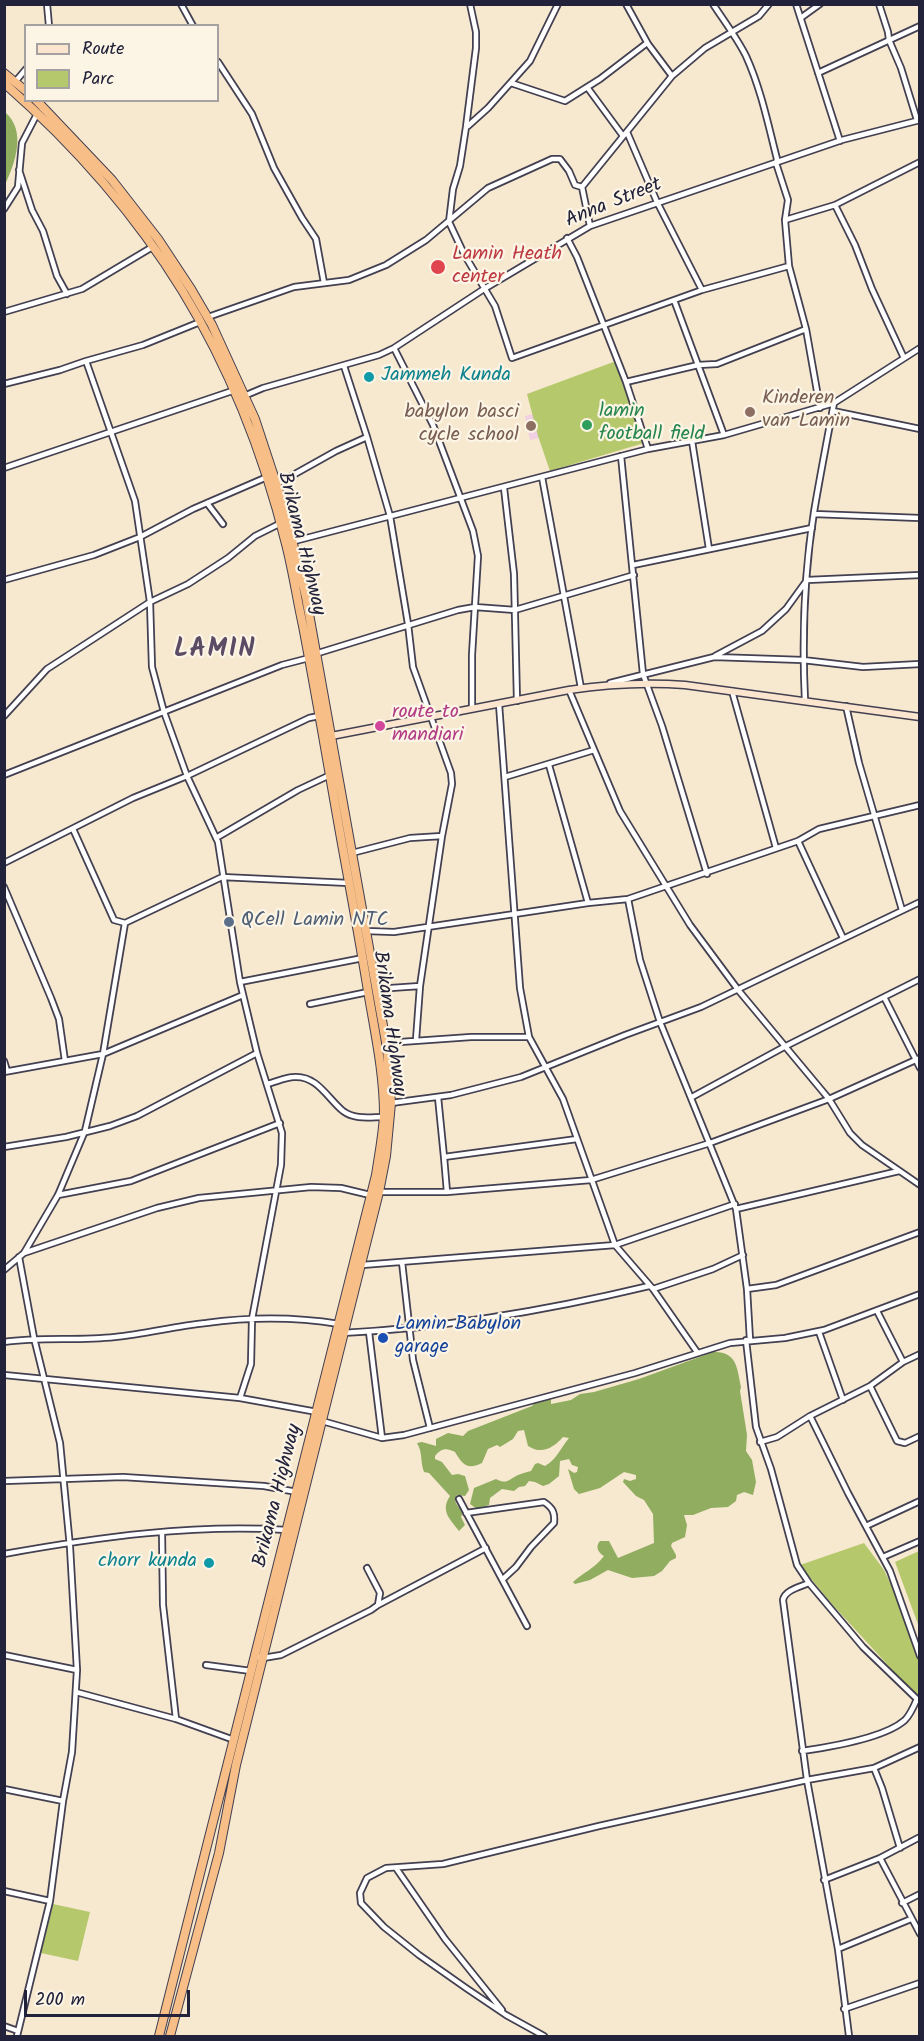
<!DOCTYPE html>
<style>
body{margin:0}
#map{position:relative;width:924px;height:2041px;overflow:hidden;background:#f7e8d0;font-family:Kalam,sans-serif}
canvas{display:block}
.frame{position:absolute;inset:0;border:6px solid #22223b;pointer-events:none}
.legend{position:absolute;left:24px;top:24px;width:195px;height:78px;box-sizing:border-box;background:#fcf5e5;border:2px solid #a5a1a1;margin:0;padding:8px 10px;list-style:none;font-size:18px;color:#22223b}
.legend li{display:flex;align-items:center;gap:12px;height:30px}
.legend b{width:30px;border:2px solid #a5a1a1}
.scale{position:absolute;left:24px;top:1990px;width:166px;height:27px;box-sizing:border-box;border:3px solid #22223b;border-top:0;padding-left:8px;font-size:18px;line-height:21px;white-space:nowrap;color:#22223b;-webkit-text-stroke:4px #fcf5e5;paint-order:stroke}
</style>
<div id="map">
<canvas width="924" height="2041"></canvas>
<div class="frame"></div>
<ul class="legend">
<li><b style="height:8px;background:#fce5cf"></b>Route</li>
<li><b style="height:16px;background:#b5c96c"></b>Parc</li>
</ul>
<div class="scale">200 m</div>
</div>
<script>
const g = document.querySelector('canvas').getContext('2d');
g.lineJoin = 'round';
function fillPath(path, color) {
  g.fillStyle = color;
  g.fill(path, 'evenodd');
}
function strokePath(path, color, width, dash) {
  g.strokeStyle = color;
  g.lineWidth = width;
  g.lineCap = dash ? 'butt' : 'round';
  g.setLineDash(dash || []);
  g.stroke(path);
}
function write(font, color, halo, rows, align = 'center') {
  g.font = font + ' Kalam,sans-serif';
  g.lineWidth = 4.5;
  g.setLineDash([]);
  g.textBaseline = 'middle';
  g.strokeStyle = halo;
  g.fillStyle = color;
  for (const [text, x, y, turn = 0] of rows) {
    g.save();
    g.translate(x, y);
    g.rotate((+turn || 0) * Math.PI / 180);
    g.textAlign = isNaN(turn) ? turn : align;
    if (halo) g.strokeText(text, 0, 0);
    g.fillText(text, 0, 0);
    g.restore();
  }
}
fillPath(new Path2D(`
 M 533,414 L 539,438 L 530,440 L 525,416 Z`), '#f1d0e3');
fillPath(new Path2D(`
 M 616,361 L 644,443 L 550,471 L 538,436 L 527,394 Z
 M 864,1543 L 884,1570 L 897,1597 L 919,1661 L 919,1699 L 830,1602 L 800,1565 Z
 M 919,1551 L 919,1627 L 895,1562 Z
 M 53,1904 L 90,1912 L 78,1961 L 41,1953 Z`), '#b5c96c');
fillPath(new Path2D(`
 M 5,112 C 27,131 15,163 5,185 Z
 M 713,1352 C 737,1351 737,1368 741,1387 L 740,1391 L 747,1435 L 746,1451 L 752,1460 L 756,1482 L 753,1495 L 744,1492 L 737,1495 L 736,1501 L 728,1507 L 711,1508 L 693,1515 L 684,1515 L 687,1525 L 685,1537 L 672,1543 L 671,1546 L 676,1555 L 676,1558 L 670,1561 L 662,1571 L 654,1576 L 632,1578 L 608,1570 L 590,1580 L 575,1584 L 573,1582 C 584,1572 594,1569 604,1556 C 598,1553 595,1546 600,1541 L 609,1541 L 618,1558 L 654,1543 L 653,1514 L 644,1500 L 636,1496 L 623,1482 L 624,1479 L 630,1481 L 636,1479 L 636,1475 L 624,1472 L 600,1488 L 579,1494 L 574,1489 L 568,1469 L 574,1473 L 577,1472 L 578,1467 L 572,1465 L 569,1459 L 560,1461 L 559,1476 L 549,1484 L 543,1486 L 535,1482 L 529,1481 L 525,1486 L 519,1487 L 514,1491 L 502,1489 L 490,1498 L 489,1505 L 477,1509 L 470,1504 L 474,1488 L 496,1479 C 506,1484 507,1481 516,1476 C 520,1474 526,1472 531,1471 L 535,1464 L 538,1463 L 545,1466 C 557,1459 560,1449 569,1438 L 563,1437 C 553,1448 542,1455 528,1446 L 524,1430 L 518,1431 L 513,1439 L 500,1447 L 497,1445 L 488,1449 L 482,1463 C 467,1470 463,1465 455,1452 C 446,1448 442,1448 435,1456 L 435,1459 L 442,1462 L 452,1475 L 458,1474 L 465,1476 L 469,1490 L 465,1496 L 457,1495 C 452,1502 459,1507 463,1512 L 461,1517 L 465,1525 L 459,1531 C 450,1519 440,1511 450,1496 L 429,1473 L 424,1472 C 420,1462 423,1453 417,1443 L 422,1442 L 436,1446 L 436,1439 L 448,1433 L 463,1436 L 468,1431 L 532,1406 L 536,1401 L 549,1397 L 551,1398 L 551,1404 L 571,1400 L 580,1394 L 594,1392 L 639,1379 Z`), '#90ad60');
const minor = new Path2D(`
 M 47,4 L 49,26
 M 181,4 L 193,26
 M 470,4 L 476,32 L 476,48 L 466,127 L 460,166 L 453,189 L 449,222 L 464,254 L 495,306 L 512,358 L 702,290 L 789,266
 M 626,4 L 648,44 L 672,76
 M 713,4 C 724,21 737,38 746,56 C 761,89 768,124 777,159 L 776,163 L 788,200 L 785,220 L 789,266 L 806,329 L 820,408
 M 796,4 L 840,141
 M 879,4 L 888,32 L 889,40 L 901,68 L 917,120
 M 802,17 L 820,4
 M 218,62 L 252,114 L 274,168 L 302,218 L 316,239 L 324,283
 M 818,73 L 920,26
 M 15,82 L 26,69
 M 511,83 L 565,101 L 600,79 L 647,43
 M 587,87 L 623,136
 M 468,126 L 488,108 L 530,61 L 558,4
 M 627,132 L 657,202 L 702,290
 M 19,170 L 32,210 L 43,231 L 57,276 L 67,294
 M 835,205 L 855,245 L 872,289 L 904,358
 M 4,209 L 18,187 L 22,143 L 37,114
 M 785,220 L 835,205 L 920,162
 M 590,226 L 582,187 L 672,76 L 705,48 L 759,16 L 769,4
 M 567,238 L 577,257 L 626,382 L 648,449
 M 674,300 L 724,435
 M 4,312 L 82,289 L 154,246
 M 208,317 L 294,287 L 349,280 L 386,265 L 426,240 L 488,188 L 552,159 L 560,159 L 569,171 L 575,185 L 582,187
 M 200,322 L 143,345 L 86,361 L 135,501 L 150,602 L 152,667 L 164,712 L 187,776 L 218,842 L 240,982 L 257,1053 L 282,1133 L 281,1165 L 252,1319 L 251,1364 L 240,1398
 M 394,348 L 433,425 L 473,531 L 478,556 L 472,655 L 472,709
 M 344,366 L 367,437 L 390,516 L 408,624 L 413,667 L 451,773 L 452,784 L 442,836 L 420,986 L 416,1040
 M 626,382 L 698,365 L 717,364 L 806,329
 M 4,384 L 60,370 L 86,361
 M 244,396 L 263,388 L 379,355 L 394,348 L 484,289 L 590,226 L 842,140 L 920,120
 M 833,411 L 920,429
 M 692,441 L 709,549
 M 621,456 L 643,674 L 662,726 L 707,874
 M 4,468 L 235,390
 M 542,477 L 581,688
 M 277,484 L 336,451 L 367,437
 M 504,488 L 514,574 L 517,701
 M 207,503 L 223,524
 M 814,514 L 920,518
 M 291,542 L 648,449 L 724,435 L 834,403 L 920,348
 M 633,565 L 812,528
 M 4,580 L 94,555 L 140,537 L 193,509 L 267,477
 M 315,654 L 458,610 L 475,607 L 515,610 L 634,575
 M 715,656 L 762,631 L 786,609 L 807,580 L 920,575
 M 610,683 L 714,657 L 803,660 L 863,667 L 920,664
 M 569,690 L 620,811 L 690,925 L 739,991 L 829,1099 L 850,1133 L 862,1145 L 920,1185
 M 732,691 L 776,848
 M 805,701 C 802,639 804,574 814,512 C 820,476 827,440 834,403
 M 499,704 L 520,988 L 529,1037 L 563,1099 L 615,1245 L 653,1289 L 697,1352
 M 846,706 L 859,763 L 902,910
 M 4,716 L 47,669 L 150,602 L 188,584 L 228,558 L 255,536 L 281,523
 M 549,765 L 588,903
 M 4,775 L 282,665 L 309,658
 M 505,777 L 594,750
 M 73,829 L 114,920 L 125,923 L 222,877 L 349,883
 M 216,838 L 298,790 L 330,775
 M 798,841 L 843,938
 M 352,853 L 410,838 L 442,836
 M 4,863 L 133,798 L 187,776 L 309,718 L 319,716
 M 4,887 L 51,998 L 59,1019 L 65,1061
 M 628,899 L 640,960 L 660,1022 L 736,1209 L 747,1289 L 750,1340
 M 366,931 L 394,932 L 588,903 L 628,899 L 798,841 L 819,829 L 920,805
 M 240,982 L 363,958
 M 376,989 L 420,986
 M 884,997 L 920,1068
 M 310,1004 L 368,992
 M 386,1043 L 471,1037 L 529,1037
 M 4,1061 L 7,1071
 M 4,1072 L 103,1054 L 243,995
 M 267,1084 C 276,1082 286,1077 294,1077 C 317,1075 328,1099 343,1111 C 355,1120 370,1117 384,1117
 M 438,1097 L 444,1157 L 577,1139
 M 692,1097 L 784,1047 L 920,979
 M 391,1103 L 451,1095 L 521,1077 L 625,1035 L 701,1007 L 920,902
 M 4,1147 L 66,1137 L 110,1126 L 137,1116 L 257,1053
 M 444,1157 L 447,1192
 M 379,1192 L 447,1192 L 591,1180 L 710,1143 L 829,1099 L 920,1058
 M 58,1195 L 131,1181 L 280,1123
 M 736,1209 L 899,1171
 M 24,1253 L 157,1208 L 199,1198 L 311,1187 L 341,1188 L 370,1195
 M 402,1262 L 413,1360 L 430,1428
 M 362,1265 L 615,1245 L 735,1204
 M 4,1270 L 24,1253 L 58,1195 L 85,1131 L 103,1054 L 125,923
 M 653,1289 L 713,1269 L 743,1255
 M 747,1289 L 776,1285 L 920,1232
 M 877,1311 L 903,1362
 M 369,1332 L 382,1438
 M 819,1332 L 843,1400
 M 342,1333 C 446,1328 549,1310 649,1286
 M 746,1340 L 756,1427 L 771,1469 L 797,1565 L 809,1583 L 863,1647 L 920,1702
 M 4,1342 C 41,1337 78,1341 115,1337 C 146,1334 175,1326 206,1323 C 250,1317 296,1317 339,1324
 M 4,1375 L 240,1398 L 317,1412
 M 870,1386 L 897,1441 L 905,1443 L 920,1436
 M 810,1416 L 848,1493 L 890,1571 L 920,1656
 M 322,1421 L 382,1438 L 404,1435 L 635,1373 L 730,1343 L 785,1338 L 824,1330 L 920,1294
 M 760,1442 L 777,1437 L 810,1416 L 870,1386 L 903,1362 L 920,1354
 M 4,1481 L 123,1477 L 264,1486 L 297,1492
 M 459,1499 L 527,1626
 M 466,1513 L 544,1502 C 553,1508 555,1513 554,1523 L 531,1547 L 516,1567 L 503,1579
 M 866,1526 L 920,1501
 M 162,1532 L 163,1605 L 176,1719
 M 4,1554 C 98,1537 193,1524 287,1530
 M 883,1557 L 920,1541
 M 809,1583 C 800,1587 785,1590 783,1600 L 807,1780 L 838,1949 L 849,2036
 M 378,1605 L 486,1548
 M 4,1655 L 77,1670
 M 256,1656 L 263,1658 L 281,1655 L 371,1610 L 378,1605 L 380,1593 L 367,1568
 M 206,1665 L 251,1671
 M 76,1692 L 176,1719 L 234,1740
 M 802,1751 C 830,1747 885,1738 905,1720 C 910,1715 914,1706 917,1699
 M 874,1768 L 882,1788 L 900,1848
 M 4,1789 L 63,1801
 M 880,1858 L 920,1934
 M 396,1868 L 445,1939 L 502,2010
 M 824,1880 L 880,1858 L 920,1837
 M 4,1891 L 50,1901
 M 902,1903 L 920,1894
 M 838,1949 L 911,1919
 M 844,2009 L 920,1983
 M 4,2026 L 18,2031
 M 17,2036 L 50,1901 L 63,1801 L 72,1752 L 77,1670 L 70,1547 L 60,1443 L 34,1338 L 19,1257
 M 544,2036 L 506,2015 L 466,1988 L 419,1955 L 384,1927 L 361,1903 L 360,1893 L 367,1878 L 386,1868 L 443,1864 L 599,1826 L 807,1780 L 874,1768 L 920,1747`);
const secondary = new Path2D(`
 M 326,737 L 569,690 C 609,684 644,682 685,685 L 920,717`);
const trunk = new Path2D(`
 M 4,73 L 26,91
 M 4,83 C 151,212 239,355 286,544 C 293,571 297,599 303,626 C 317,699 329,771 342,844 C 351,893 360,942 368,991 C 375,1033 384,1073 384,1115 C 383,1135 379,1155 376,1175 L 159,2036
 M 36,100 L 112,180 L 158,239 L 191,289 L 212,325 L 255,419 L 284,507 L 306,597 L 387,1048 L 391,1103 L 386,1156 L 379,1192 L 236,1765 L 219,1853 L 170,2036`);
strokePath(minor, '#424051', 8);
strokePath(secondary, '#424051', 9);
strokePath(trunk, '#424051', 10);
strokePath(minor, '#fff', 4.5);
strokePath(secondary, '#fce5cf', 6);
strokePath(trunk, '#f7be87', 8);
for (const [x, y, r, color] of [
 [438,267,8,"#e0444e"],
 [369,377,6,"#0f9aa8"],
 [750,412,6,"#8d6e63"],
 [587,425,6,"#2e9e5b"],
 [531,426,6,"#8d6e63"],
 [380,726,6,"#d1479c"],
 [229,922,6,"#5c6f8a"],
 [383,1338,6,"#1a4fb4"],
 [209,1563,6,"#0f9aa8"]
]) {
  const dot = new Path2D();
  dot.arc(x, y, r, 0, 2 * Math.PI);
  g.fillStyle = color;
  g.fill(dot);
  strokePath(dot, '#fcf5e5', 2);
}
write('20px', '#22223b', '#fcf5e5', [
 ["Anna Street",614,204,-22],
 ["Brikama Highway",300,544,76],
 ["Brikama Highway",388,1024,82],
 ["Brikama Highway",279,1496,-76]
]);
write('20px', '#be3a42', '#fcf5e5', [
 ["Lamin Heath",452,256],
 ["center",452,279]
], 'left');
write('20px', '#0d838f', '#fcf5e5', [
 ["Jammeh Kunda",381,377],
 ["chorr kunda",197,1563,"right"]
], 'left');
write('20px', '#785e54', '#fcf5e5', [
 ["Kinderen",762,400],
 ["van Lamin",762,423],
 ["babylon basci",519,414,"right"],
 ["cycle school",519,437,"right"]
], 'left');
write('20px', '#27864d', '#fcf5e5', [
 ["lamin",599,413],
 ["football field",599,436]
], 'left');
write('20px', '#b23c85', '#fcf5e5', [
 ["route to",392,714],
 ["mandiari",392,737]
], 'left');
write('20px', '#4e5e75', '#fcf5e5', [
 ["QCell Lamin NTC",241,922]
], 'left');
write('20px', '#164399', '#fcf5e5', [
 ["Lamin Babylon",395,1326],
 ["garage",395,1349]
], 'left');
g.letterSpacing = '1.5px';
write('bold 26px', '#5c4b65', '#fcf5e5', [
 ["LAMIN",215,652]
]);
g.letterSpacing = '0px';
</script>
